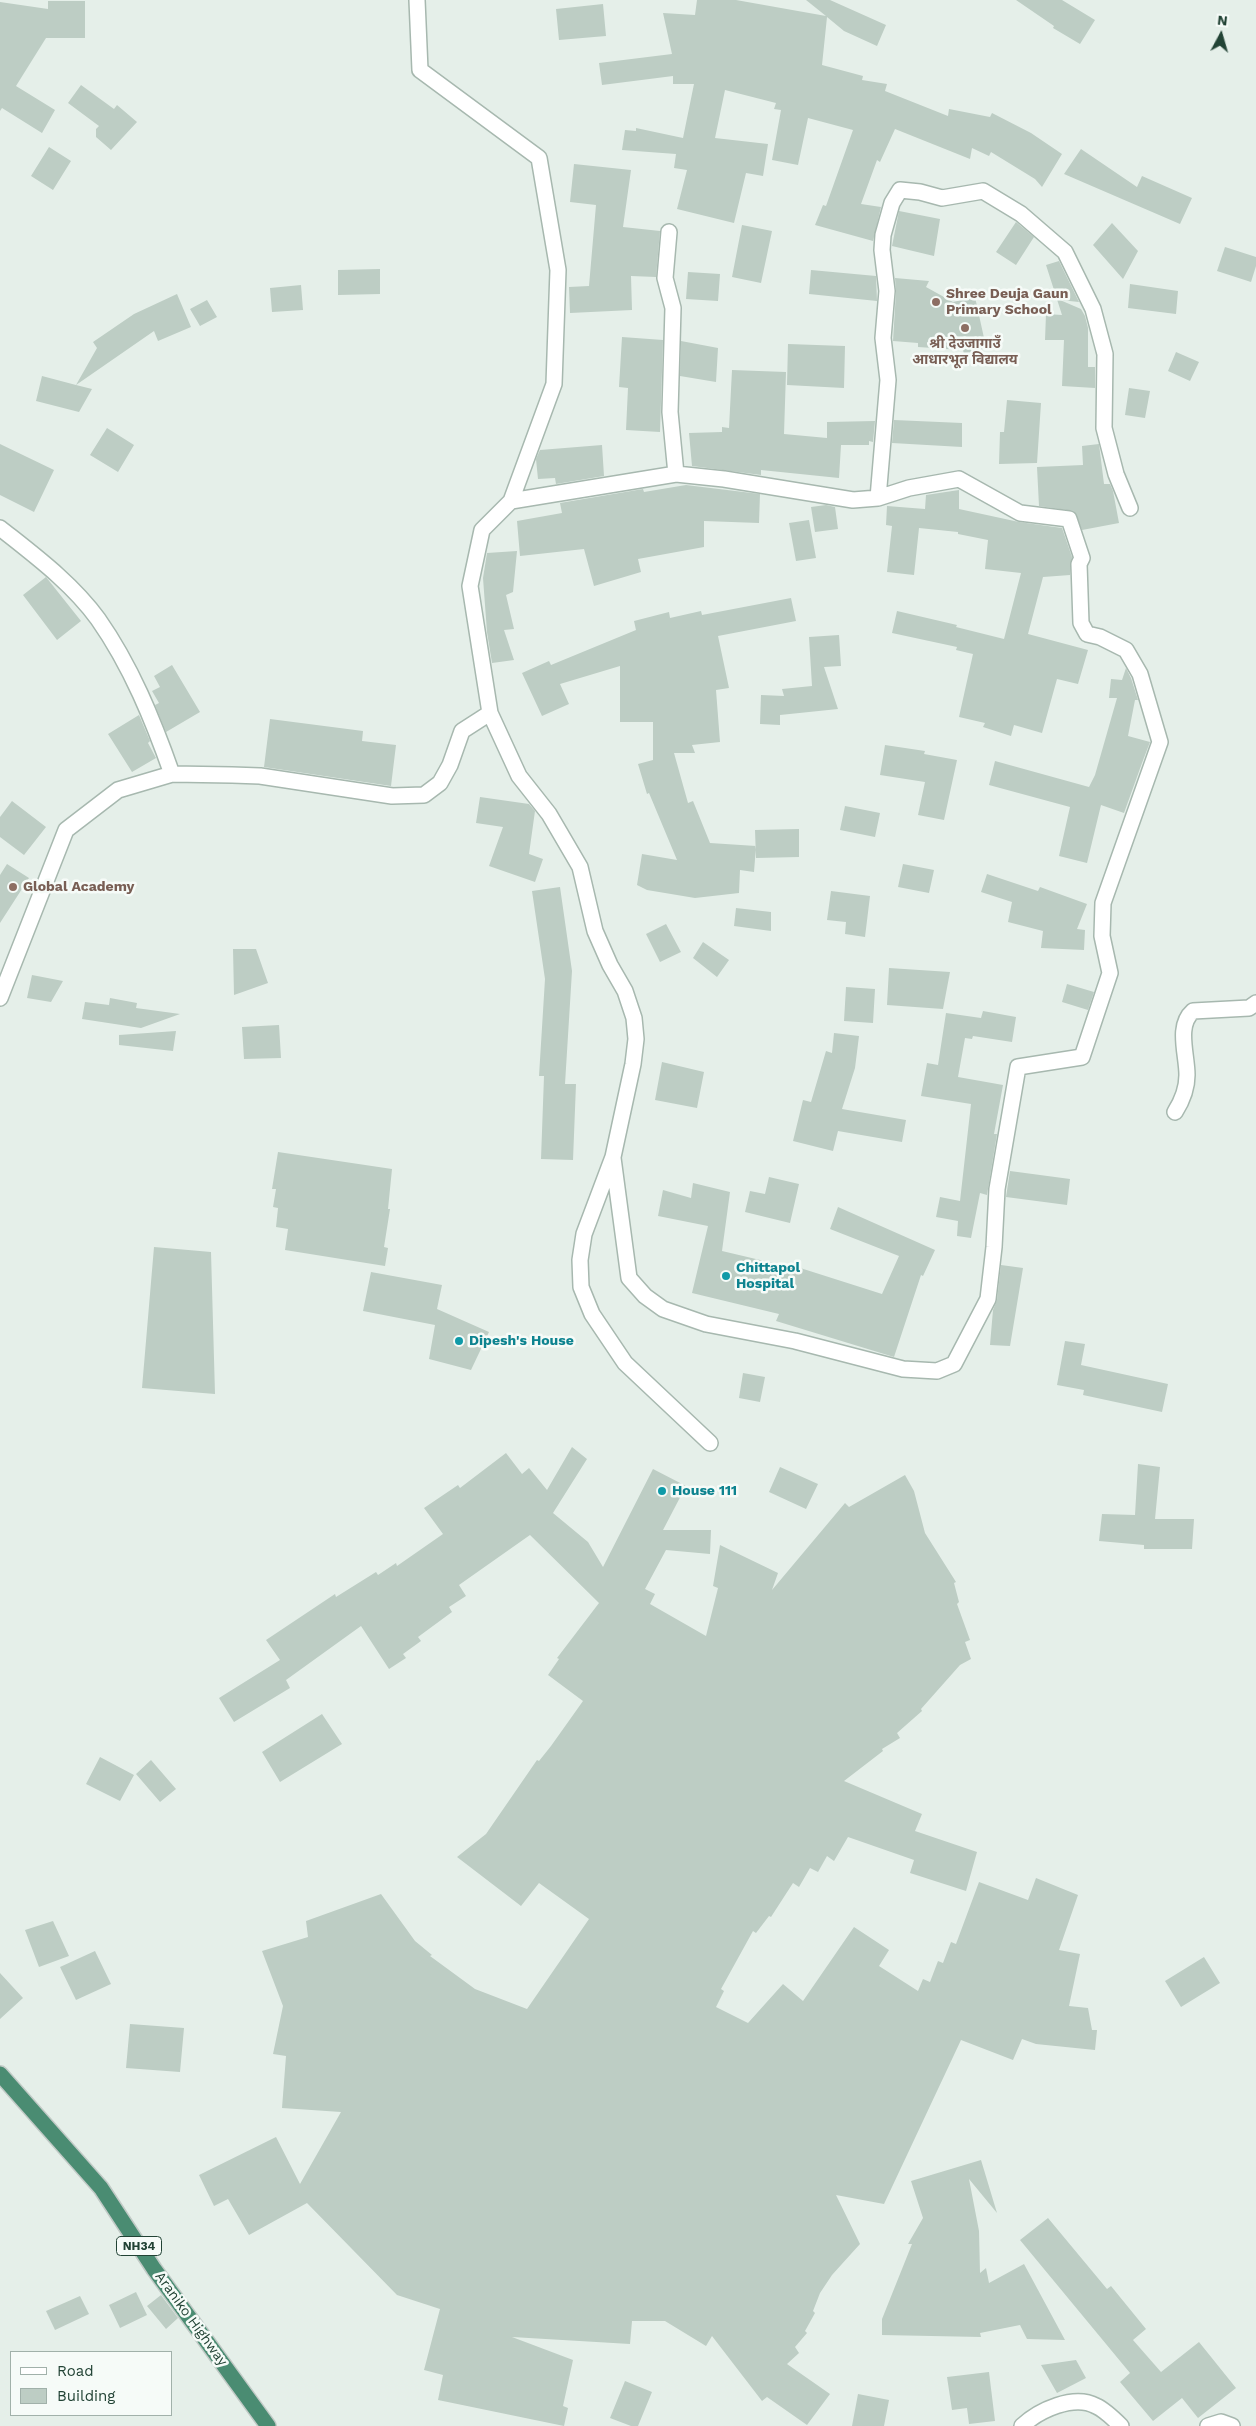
<!DOCTYPE html>
<meta charset="utf-8">
<style>
body{margin:0}
#map{position:relative;width:1256px;height:2426px;overflow:hidden;background:#e5efe9;font-family:"Work Sans",sans-serif}
canvas{display:block}
.legend{position:absolute;left:10px;top:2351px;width:162px;height:65px;box-sizing:border-box;background:#f6fbf8;border:1px solid #a1b1aa;margin:0;padding:6px 9px;list-style:none;font-size:15px;color:#224335}
.legend li{display:flex;align-items:center;gap:10px;height:25px}
.legend b{width:25px;border:1px solid #a1b1aa}
.north{position:absolute;left:1196px;top:10px;width:50px;height:50px;-webkit-text-stroke:4px #f6fbf8;paint-order:stroke;rotate:6deg;font-size:14px;font-weight:700;line-height:20px;text-align:center;color:#224335}
.north::after{content:'';display:block;margin:auto;width:18px;height:22px;background:#224335;clip-path:polygon(50% 0,100% 100%,50% 72%,0 100%)}
</style>
<div id="map">
<canvas width="1256" height="2426"></canvas>
<ul class="legend">
<li><b style="height:6px;background:#fff"></b>Road</li>
<li><b style="height:14px;background:#bdcdc4"></b>Building</li>
</ul>
<div class="north">N</div>
</div>
<script>
const g = document.querySelector('canvas').getContext('2d');
g.lineJoin = 'round';
function fillPath(path, color) {
  g.fillStyle = color;
  g.fill(path, 'evenodd');
}
function strokePath(path, color, width, dash) {
  g.strokeStyle = color;
  g.lineWidth = width;
  g.lineCap = dash ? 'butt' : 'round';
  g.setLineDash(dash || []);
  g.stroke(path);
}
function write(font, color, halo, rows, align = 'center') {
  g.font = font + ' "Work Sans","Noto Sans Devanagari",sans-serif';
  g.lineWidth = 5;
  g.setLineDash([]);
  g.textBaseline = 'middle';
  g.strokeStyle = halo;
  g.fillStyle = color;
  for (const [text, x, y, turn = 0] of rows) {
    g.save();
    g.translate(x, y);
    g.rotate((+turn || 0) * Math.PI / 180);
    g.textAlign = isNaN(turn) ? turn : align;
    if (halo) g.strokeText(text, 0, 0);
    g.fillText(text, 0, 0);
    g.restore();
  }
}
fillPath(new Path2D(`
 M 697,0 L 736,0 L 826,16 L 806,0 L 830,0 L 886,25 L 877,46 L 844,31 L 827,17 L 822,65 L 863,76 L 862,80 L 887,84 L 885,91 L 948,116 L 949,109 L 990,117 L 992,113 L 1031,133 L 1062,154 L 1042,187 L 1035,179 L 991,152 L 989,156 L 972,148 L 970,159 L 895,129 L 880,162 L 877,160 L 861,204 L 881,207 L 873,241 L 815,225 L 823,205 L 826,206 L 853,130 L 808,118 L 798,165 L 772,160 L 781,110 L 774,109 L 776,103 L 725,90 L 715,138 L 768,144 L 763,176 L 746,173 L 734,223 L 677,209 L 687,170 L 674,168 L 676,154 L 622,150 L 625,130 L 636,131 L 636,128 L 683,138 L 694,84 L 673,84 L 673,76 L 602,85 L 599,63 L 672,54 L 663,13 L 695,15 Z
 M 1016,0 L 1062,0 L 1095,20 L 1080,44 L 1053,28 L 1054,26 Z
 M 48,1 L 85,1 L 85,38 L 46,38 L 16,86 L 55,110 L 42,133 L 2,108 L 0,111 L 0,2 L 48,9 Z
 M 603,4 L 606,36 L 559,40 L 556,9 Z
 M 81,85 L 114,109 L 117,105 L 137,122 L 111,150 L 96,137 L 96,129 L 99,126 L 68,103 Z
 M 49,147 L 71,161 L 53,190 L 31,176 Z
 M 1081,149 L 1137,187 L 1142,176 L 1192,198 L 1180,224 L 1064,174 Z
 M 574,164 L 631,170 L 623,227 L 660,231 L 656,277 L 631,276 L 632,310 L 570,313 L 569,287 L 589,286 L 596,205 L 570,202 Z
 M 899,211 L 940,219 L 934,256 L 892,246 Z
 M 1016,222 L 1034,237 L 1016,265 L 996,252 Z
 M 1112,223 L 1138,251 L 1123,279 L 1093,245 Z
 M 742,225 L 772,231 L 761,283 L 732,277 Z
 M 1225,247 L 1256,257 L 1256,266 L 1251,282 L 1217,271 Z
 M 1059,261 L 1079,302 L 1060,300 L 1081,309 L 1085,316 L 1088,328 L 1088,367 L 1095,367 L 1095,388 L 1062,386 L 1064,340 L 1045,340 L 1046,314 L 1062,315 L 1046,265 Z
 M 380,269 L 380,294 L 338,295 L 338,270 Z
 M 811,270 L 876,276 L 877,301 L 809,294 Z
 M 688,272 L 720,274 L 718,301 L 686,299 Z
 M 895,278 L 929,281 L 926,287 L 953,302 L 975,297 L 986,347 L 964,354 L 963,350 L 918,347 L 918,343 L 893,341 L 896,292 Z
 M 1130,284 L 1178,291 L 1176,314 L 1128,308 Z
 M 301,285 L 303,310 L 272,312 L 270,288 Z
 M 177,294 L 191,327 L 158,341 L 154,331 L 76,385 L 92,389 L 79,412 L 36,401 L 42,376 L 76,385 L 97,348 L 93,342 L 134,314 Z
 M 207,300 L 217,317 L 200,326 L 190,309 Z
 M 622,337 L 663,340 L 660,432 L 626,430 L 628,388 L 619,387 Z
 M 681,341 L 718,348 L 716,382 L 680,376 Z
 M 788,344 L 845,346 L 844,388 L 787,385 Z
 M 1176,352 L 1199,362 L 1190,381 L 1168,371 Z
 M 732,370 L 786,372 L 784,434 L 827,438 L 827,422 L 875,421 L 873,442 L 869,441 L 869,445 L 841,445 L 839,478 L 761,470 L 761,475 L 692,466 L 689,433 L 722,432 L 722,427 L 729,428 Z
 M 1129,388 L 1150,391 L 1145,418 L 1125,415 Z
 M 1007,400 L 1041,403 L 1037,463 L 999,464 L 1000,432 L 1004,432 Z
 M 894,420 L 962,423 L 962,447 L 892,443 Z
 M 107,428 L 134,445 L 118,472 L 90,455 Z
 M 0,444 L 54,470 L 34,512 L 0,495 Z
 M 1099,444 L 1104,484 L 1110,484 L 1113,491 L 1119,523 L 1082,530 L 1074,511 L 1039,506 L 1037,467 L 1083,465 L 1082,446 Z
 M 602,445 L 604,476 L 556,484 L 555,478 L 538,479 L 536,459 L 540,450 Z
 M 686,485 L 760,494 L 759,523 L 704,521 L 704,547 L 638,559 L 641,572 L 594,586 L 584,549 L 520,556 L 517,521 L 562,513 L 560,503 L 643,489 L 644,492 Z
 M 959,490 L 959,509 L 1019,522 L 1062,528 L 1072,557 L 1070,575 L 1043,577 L 1028,634 L 1088,650 L 1078,684 L 1057,679 L 1042,733 L 1014,725 L 1011,736 L 983,727 L 985,723 L 959,717 L 973,654 L 956,650 L 957,647 L 892,633 L 897,611 L 957,625 L 956,627 L 1004,639 L 1021,573 L 985,569 L 988,540 L 958,534 L 958,532 L 919,528 L 914,575 L 887,572 L 892,526 L 886,525 L 887,506 L 925,509 L 926,495 Z
 M 826,505 L 835,507 L 838,529 L 815,532 L 811,507 Z
 M 809,520 L 816,558 L 796,561 L 789,523 Z
 M 517,551 L 513,592 L 506,595 L 514,629 L 504,630 L 514,660 L 492,663 L 487,632 L 483,578 L 487,553 Z
 M 46,577 L 81,621 L 57,640 L 23,595 Z
 M 791,598 L 796,621 L 718,636 L 729,688 L 716,690 L 720,742 L 692,745 L 695,753 L 674,753 L 688,803 L 693,801 L 710,843 L 756,846 L 754,872 L 740,870 L 739,893 L 695,898 L 647,890 L 637,885 L 642,854 L 677,860 L 649,793 L 647,794 L 638,764 L 653,760 L 653,722 L 620,722 L 620,666 L 560,684 L 569,704 L 542,716 L 522,673 L 549,661 L 551,665 L 636,630 L 634,621 L 669,612 L 670,618 L 701,611 L 702,615 Z
 M 839,635 L 841,666 L 824,667 L 838,709 L 780,715 L 780,725 L 760,724 L 761,695 L 784,696 L 782,689 L 812,686 L 809,637 Z
 M 172,665 L 200,712 L 166,732 L 155,705 L 159,703 L 152,691 L 160,687 L 154,676 Z
 M 1126,668 L 1131,678 L 1138,700 L 1135,700 L 1128,736 L 1150,742 L 1142,763 L 1124,813 L 1101,805 L 1087,863 L 1059,856 L 1070,807 L 989,785 L 995,761 L 1089,787 L 1095,775 L 1117,698 L 1109,698 L 1111,679 L 1122,680 Z
 M 139,715 L 150,741 L 148,743 L 156,758 L 132,772 L 108,734 Z
 M 270,719 L 363,731 L 362,741 L 396,745 L 391,786 L 264,767 Z
 M 885,745 L 925,751 L 924,754 L 957,760 L 944,820 L 918,815 L 925,782 L 880,775 Z
 M 480,797 L 529,804 L 535,811 L 529,854 L 543,859 L 535,882 L 489,866 L 503,827 L 476,823 Z
 M 12,801 L 46,827 L 24,855 L 0,837 L 0,817 Z
 M 845,806 L 880,813 L 875,837 L 840,830 Z
 M 799,829 L 799,857 L 756,858 L 755,830 Z
 M 7,864 L 29,878 L 0,923 L 0,875 Z
 M 903,864 L 934,870 L 929,893 L 898,887 Z
 M 987,874 L 1038,891 L 1040,887 L 1087,904 L 1077,929 L 1085,930 L 1084,950 L 1041,948 L 1043,931 L 1008,922 L 1012,902 L 981,892 Z
 M 560,887 L 572,971 L 565,1084 L 576,1084 L 573,1160 L 541,1159 L 544,1076 L 539,1076 L 545,979 L 532,891 Z
 M 831,891 L 870,896 L 865,937 L 845,934 L 846,922 L 827,920 Z
 M 736,908 L 771,912 L 771,931 L 734,926 Z
 M 666,924 L 681,952 L 660,962 L 646,934 Z
 M 703,942 L 729,960 L 717,977 L 693,958 Z
 M 233,949 L 256,949 L 268,983 L 234,995 Z
 M 889,968 L 950,972 L 943,1009 L 887,1005 Z
 M 32,975 L 63,981 L 51,1002 L 27,998 Z
 M 1067,984 L 1094,992 L 1088,1010 L 1062,1002 Z
 M 846,987 L 875,989 L 873,1023 L 844,1021 Z
 M 110,998 L 137,1003 L 136,1008 L 180,1014 L 141,1028 L 82,1019 L 85,1002 L 109,1005 Z
 M 983,1011 L 1016,1017 L 1012,1042 L 973,1036 L 972,1039 L 965,1038 L 958,1077 L 1003,1085 L 994,1134 L 997,1134 L 987,1195 L 980,1193 L 971,1238 L 957,1236 L 958,1221 L 936,1217 L 940,1197 L 960,1201 L 971,1104 L 921,1096 L 927,1063 L 938,1065 L 946,1013 L 981,1018 Z
 M 279,1025 L 281,1058 L 244,1059 L 242,1027 Z
 M 176,1031 L 173,1051 L 119,1045 L 119,1035 Z
 M 834,1033 L 859,1036 L 855,1068 L 842,1109 L 906,1120 L 902,1142 L 838,1131 L 833,1151 L 793,1141 L 803,1100 L 811,1102 L 826,1051 L 832,1053 Z
 M 662,1062 L 704,1072 L 697,1108 L 655,1100 Z
 M 278,1152 L 392,1169 L 388,1209 L 390,1209 L 384,1247 L 388,1248 L 385,1266 L 285,1250 L 288,1229 L 276,1227 L 278,1208 L 273,1207 L 276,1189 L 272,1189 Z
 M 1010,1171 L 1070,1179 L 1067,1205 L 1006,1197 Z
 M 769,1177 L 799,1184 L 790,1223 L 745,1212 L 750,1191 L 765,1194 Z
 M 693,1183 L 730,1192 L 722,1251 L 794,1268 L 794,1266 L 882,1294 L 899,1256 L 830,1229 L 838,1207 L 935,1250 L 923,1276 L 921,1275 L 894,1357 L 776,1321 L 779,1314 L 692,1293 L 708,1226 L 658,1216 L 663,1190 L 691,1198 Z
 M 154,1247 L 211,1252 L 215,1394 L 142,1388 Z
 M 1001,1265 L 1023,1268 L 1010,1346 L 990,1345 L 993,1310 L 997,1300 Z
 M 371,1272 L 442,1285 L 437,1309 L 489,1332 L 471,1370 L 429,1359 L 435,1325 L 363,1311 Z
 M 1065,1341 L 1085,1344 L 1081,1365 L 1168,1384 L 1162,1412 L 1083,1395 L 1084,1390 L 1057,1385 Z
 M 743,1373 L 765,1377 L 760,1402 L 739,1398 Z
 M 572,1447 L 587,1459 L 553,1513 L 588,1542 L 603,1567 L 653,1469 L 686,1486 L 663,1530 L 711,1530 L 710,1554 L 666,1550 L 645,1589 L 655,1594 L 650,1604 L 706,1636 L 718,1588 L 713,1586 L 720,1545 L 778,1573 L 772,1590 L 845,1503 L 849,1507 L 905,1475 L 914,1491 L 925,1533 L 956,1582 L 954,1583 L 959,1602 L 957,1604 L 970,1640 L 965,1642 L 971,1659 L 960,1665 L 921,1709 L 922,1711 L 897,1733 L 900,1738 L 882,1749 L 883,1751 L 844,1781 L 922,1814 L 915,1831 L 977,1852 L 966,1891 L 910,1873 L 914,1860 L 848,1837 L 834,1861 L 827,1856 L 818,1872 L 810,1868 L 799,1887 L 793,1883 L 771,1917 L 769,1916 L 756,1933 L 753,1931 L 721,1989 L 724,1991 L 716,2007 L 748,2023 L 783,1984 L 803,2001 L 854,1927 L 889,1950 L 879,1966 L 918,1991 L 923,1979 L 930,1982 L 938,1961 L 943,1963 L 951,1942 L 956,1944 L 979,1882 L 1028,1900 L 1036,1878 L 1078,1895 L 1059,1950 L 1080,1954 L 1069,2006 L 1088,2008 L 1092,2030 L 1097,2030 L 1095,2050 L 1036,2044 L 1022,2039 L 1013,2060 L 961,2040 L 884,2204 L 836,2195 L 860,2244 L 832,2275 L 820,2293 L 813,2311 L 815,2313 L 805,2331 L 807,2333 L 795,2347 L 799,2353 L 787,2364 L 830,2394 L 807,2425 L 767,2397 L 762,2401 L 712,2336 L 706,2346 L 665,2321 L 632,2321 L 630,2344 L 512,2337 L 573,2360 L 563,2406 L 568,2408 L 564,2426 L 438,2400 L 443,2375 L 424,2370 L 440,2309 L 397,2295 L 307,2203 L 249,2235 L 228,2199 L 214,2206 L 199,2175 L 276,2137 L 300,2184 L 341,2112 L 282,2108 L 286,2056 L 273,2054 L 283,2006 L 262,1951 L 308,1937 L 306,1921 L 381,1894 L 415,1941 L 432,1955 L 430,1956 L 475,1989 L 527,2009 L 589,1919 L 539,1883 L 521,1906 L 457,1857 L 486,1834 L 537,1760 L 539,1761 L 551,1746 L 583,1701 L 548,1675 L 559,1659 L 557,1658 L 599,1603 L 530,1535 L 459,1585 L 466,1596 L 449,1607 L 452,1612 L 418,1637 L 421,1641 L 403,1654 L 406,1658 L 389,1669 L 361,1626 L 286,1680 L 290,1688 L 234,1722 L 219,1698 L 280,1660 L 266,1640 L 335,1594 L 336,1597 L 376,1572 L 378,1575 L 396,1563 L 397,1566 L 443,1534 L 424,1508 L 458,1485 L 460,1488 L 506,1453 L 522,1474 L 529,1468 L 547,1490 Z
 M 1138,1464 L 1160,1467 L 1155,1519 L 1194,1519 L 1192,1549 L 1144,1549 L 1144,1545 L 1099,1541 L 1102,1514 L 1135,1515 Z
 M 780,1467 L 818,1484 L 806,1509 L 769,1492 Z
 M 322,1714 L 342,1744 L 280,1782 L 262,1752 Z
 M 100,1757 L 134,1775 L 120,1801 L 86,1784 Z
 M 151,1760 L 176,1789 L 160,1802 L 136,1774 Z
 M 53,1921 L 69,1956 L 39,1967 L 25,1930 Z
 M 95,1951 L 111,1984 L 76,2000 L 60,1967 Z
 M 1204,1957 L 1220,1983 L 1181,2007 L 1165,1981 Z
 M 0,1973 L 23,1998 L 0,2019 Z
 M 130,2024 L 184,2028 L 180,2072 L 126,2068 Z
 M 981,2160 L 997,2213 L 969,2179 L 979,2231 L 980,2273 L 986,2268 L 989,2283 L 1024,2264 L 1065,2340 L 1027,2339 L 1020,2325 L 980,2333 L 981,2337 L 882,2335 L 882,2319 L 912,2244 L 908,2244 L 923,2218 L 911,2181 Z
 M 1048,2218 L 1107,2289 L 1111,2286 L 1146,2329 L 1133,2340 L 1161,2372 L 1199,2342 L 1236,2388 L 1198,2418 L 1182,2398 L 1153,2421 L 1120,2382 L 1130,2373 L 1020,2240 Z
 M 136,2292 L 147,2315 L 120,2328 L 109,2305 Z
 M 161,2295 L 178,2318 L 166,2329 L 147,2306 Z
 M 80,2296 L 89,2314 L 55,2330 L 46,2311 Z
 M 1076,2360 L 1086,2378 L 1057,2393 L 1041,2365 Z
 M 989,2372 L 995,2421 L 969,2424 L 967,2408 L 952,2410 L 947,2377 Z
 M 625,2381 L 652,2392 L 638,2426 L 631,2426 L 610,2418 Z
 M 858,2394 L 889,2400 L 884,2426 L 852,2426 Z`), '#bdcdc4');
const minor = new Path2D(`
 M 417,0 L 420,70 L 539,158 L 558,270 L 554,384 L 511,501
 M 669,232 L 665,278 L 673,308 L 670,412 L 676,474
 M 0,528 C 34,555 72,583 98,619 C 131,666 153,720 172,774
 M 0,998 L 66,830 L 118,790 L 172,774 L 232,775 L 260,776 L 392,796 L 424,795 L 440,783 L 450,765 L 462,731 L 490,713
 M 1175,1112 C 1182,1101 1187,1088 1187,1075 C 1187,1054 1176,1026 1193,1011 L 1249,1008 L 1256,1003
 M 613,1158 L 629,1278 L 645,1296 L 663,1309 L 706,1324 L 795,1341 L 903,1369 L 937,1371 L 954,1364 L 988,1299 L 994,1247 L 997,1189 L 1018,1067 L 1082,1057 L 1110,973 L 1102,936 L 1103,903 L 1160,742 L 1140,674 L 1126,650 L 1100,637 L 1087,634 L 1081,623 L 1079,564 L 1082,558 L 1069,519 L 1020,513 L 959,479 L 909,488 L 878,498
 M 710,1443 L 625,1363 L 592,1314 L 581,1287 L 580,1260 L 584,1234 L 613,1157 L 633,1064 L 636,1039 L 634,1018 L 625,991 L 610,965 L 595,931 L 580,867 L 549,814 L 519,776 L 490,713 L 470,586 L 482,530 L 511,501 L 676,474 L 724,479 L 853,500 L 878,498 L 888,380 L 883,338 L 887,291 L 882,250 L 883,235 L 892,203 L 900,190 L 920,192 L 942,198 L 983,191 L 1021,214 L 1065,252 L 1093,309 L 1105,354 L 1104,428 L 1116,474 L 1130,508
 M 1022,2426 C 1039,2410 1074,2394 1096,2406 C 1105,2410 1114,2419 1121,2426
 M 1208,2426 L 1221,2422 L 1232,2426`);
const trunk = new Path2D(`
 M 0,2074 L 101,2188 L 154,2269 L 268,2426`);
strokePath(minor, '#a7b8af', 18);
strokePath(trunk, '#c1cac6', 18);
strokePath(minor, '#fff', 15);
strokePath(trunk, '#4a8c72', 15);
for (const [x, y, r, color] of [
 [936,302,5,"#8d6e63"],
 [965,328,5,"#8d6e63"],
 [13,887,5,"#8d6e63"],
 [726,1276,5,"#0f9aa8"],
 [459,1341,5,"#0f9aa8"],
 [662,1491,5,"#0f9aa8"]
]) {
  const dot = new Path2D();
  dot.arc(x, y, r, 0, 2 * Math.PI);
  g.fillStyle = color;
  g.fill(dot);
  strokePath(dot, '#f6fbf8', 2);
}
for (const [x, y, w] of [
 [139,2246,45]
]) {
  const box = new Path2D();
  box.roundRect(x - w / 2, y - 9.5, w, 19, 4);
  g.fillStyle = '#f6fbf8';
  g.fill(box);
  strokePath(box, '#224335', 1);
}
write('bold 12px', '#224335', null, [
 ["NH34",139,2246]
]);
write('bold 14px', '#785e54', '#f6fbf8', [
 ["Shree Deuja Gaun",946,294],
 ["Primary School",946,310],
 ["श्री देउजागाउँ",965,344,"center"],
 ["आधारभूत विद्यालय",965,360,"center"],
 ["Global Academy",23,887]
], 'left');
write('bold 14px', '#0d838f', '#f6fbf8', [
 ["Chittapol",736,1268],
 ["Hospital",736,1284],
 ["Dipesh's House",469,1341],
 ["House 111",672,1491]
], 'left');
write('14px', '#224335', '#f6fbf8', [
 ["Araniko Highway",191,2319,54]
]);
</script>
